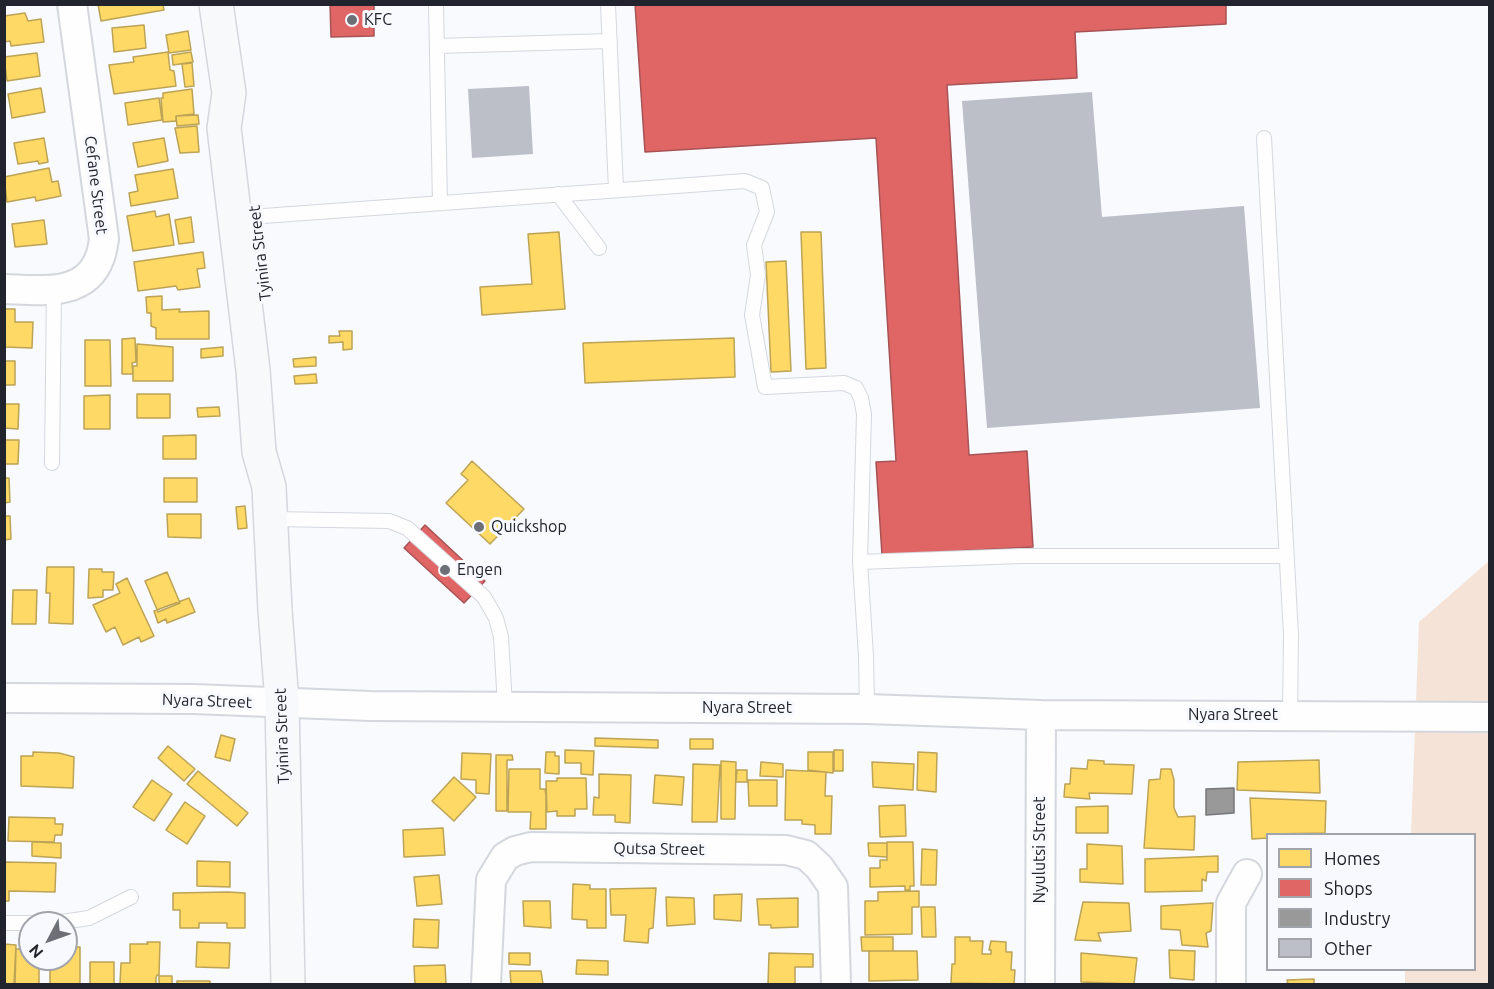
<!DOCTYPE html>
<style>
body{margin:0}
#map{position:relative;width:1494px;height:989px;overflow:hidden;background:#f8fafd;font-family:Ubuntu,sans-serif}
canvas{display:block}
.frame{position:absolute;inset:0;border:6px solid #21242d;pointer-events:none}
.legend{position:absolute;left:1266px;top:833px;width:210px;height:138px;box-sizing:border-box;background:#f7f9fe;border:2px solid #a1a4aa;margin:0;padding:8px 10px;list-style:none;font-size:18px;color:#21242d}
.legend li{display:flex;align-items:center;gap:12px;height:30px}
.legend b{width:30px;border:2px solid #a1a4aa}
.north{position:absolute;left:18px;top:911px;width:60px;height:60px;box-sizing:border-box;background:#f7f9fe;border:2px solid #a1a4aa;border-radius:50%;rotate:229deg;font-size:16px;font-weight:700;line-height:24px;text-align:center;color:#21242d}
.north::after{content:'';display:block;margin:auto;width:21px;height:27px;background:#6c6f76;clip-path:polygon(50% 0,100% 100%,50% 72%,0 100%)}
</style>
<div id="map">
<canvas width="1494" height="989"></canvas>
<div class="frame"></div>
<ul class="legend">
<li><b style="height:16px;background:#ffd966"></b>Homes</li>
<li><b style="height:16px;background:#e06666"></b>Shops</li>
<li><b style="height:16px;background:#999"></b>Industry</li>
<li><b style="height:16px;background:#bcbfc8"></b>Other</li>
</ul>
<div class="north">N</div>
</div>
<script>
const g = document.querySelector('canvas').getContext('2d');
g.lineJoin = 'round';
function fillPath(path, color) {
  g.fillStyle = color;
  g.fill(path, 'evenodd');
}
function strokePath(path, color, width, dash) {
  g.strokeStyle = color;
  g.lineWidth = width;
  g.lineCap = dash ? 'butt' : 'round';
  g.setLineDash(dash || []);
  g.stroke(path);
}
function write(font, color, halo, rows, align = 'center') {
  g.font = font + ' Ubuntu,sans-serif';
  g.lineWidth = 6;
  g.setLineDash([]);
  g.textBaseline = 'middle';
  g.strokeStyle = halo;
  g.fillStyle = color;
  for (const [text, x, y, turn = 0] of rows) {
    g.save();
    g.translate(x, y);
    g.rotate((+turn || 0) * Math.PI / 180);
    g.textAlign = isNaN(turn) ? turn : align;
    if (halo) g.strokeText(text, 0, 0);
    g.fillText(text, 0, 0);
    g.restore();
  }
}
fillPath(new Path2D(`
 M 1489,561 L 1489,984 L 1405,984 L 1405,970 L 1474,970 L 1474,834 L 1411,834 L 1419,622 Z`), '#f5e3d8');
const homes = new Path2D(`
 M 98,4 L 163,4 L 164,10 L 101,21 Z
 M 25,13 L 28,21 L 41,19 L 44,42 L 11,46 L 10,41 L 4,42 L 4,16 Z
 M 144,25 L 146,48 L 114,52 L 112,28 Z
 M 188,31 L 191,50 L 169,53 L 166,35 Z
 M 168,52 L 170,70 L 174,71 L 176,86 L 114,94 L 109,65 L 134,62 L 133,57 Z
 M 191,52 L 193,62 L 173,65 L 172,55 Z
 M 37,53 L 40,76 L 7,81 L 4,57 Z
 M 192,63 L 194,86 L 185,87 L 182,64 Z
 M 41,88 L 45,112 L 12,118 L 8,94 Z
 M 192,89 L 194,114 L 176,116 L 176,121 L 163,122 L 161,98 L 163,98 L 163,93 Z
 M 159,98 L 162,120 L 128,125 L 125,103 Z
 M 198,115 L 199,124 L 177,126 L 176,116 Z
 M 197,126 L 199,152 L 180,153 L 175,128 Z
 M 44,138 L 48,162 L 39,164 L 38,161 L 18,164 L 14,143 Z
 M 164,138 L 168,161 L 138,167 L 133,143 Z
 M 49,168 L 52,182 L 58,181 L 61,196 L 36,201 L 35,197 L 7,202 L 4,177 Z
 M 173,169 L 178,198 L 131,206 L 129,193 L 138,191 L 135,175 Z
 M 155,211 L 156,217 L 169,214 L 174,245 L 133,251 L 127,216 Z
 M 191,217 L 194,242 L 179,244 L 175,220 Z
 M 44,220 L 47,244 L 15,247 L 12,224 Z
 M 559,232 L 565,309 L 482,315 L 480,287 L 532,284 L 528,234 Z
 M 801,232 L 821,232 L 826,368 L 806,369 Z
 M 203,252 L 205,268 L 197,269 L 200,287 L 178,290 L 176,286 L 138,291 L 134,262 Z
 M 786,261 L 791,371 L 771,372 L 766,262 Z
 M 162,296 L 162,310 L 180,309 L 179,312 L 209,311 L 209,339 L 156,339 L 156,328 L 151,326 L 151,313 L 147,313 L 146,297 Z
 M 4,309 L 15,309 L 15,322 L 33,322 L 32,348 L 4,347 Z
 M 339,331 L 352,331 L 352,349 L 343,350 L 343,342 L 329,343 L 329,336 L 340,336 Z
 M 135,338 L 136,362 L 132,363 L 133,374 L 122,374 L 122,339 Z
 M 734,338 L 735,377 L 585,383 L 583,343 Z
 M 85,340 L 110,340 L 111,386 L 85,386 Z
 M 137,344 L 173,347 L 173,381 L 133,381 L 133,366 L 137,366 Z
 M 223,347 L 223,356 L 201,358 L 201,349 Z
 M 316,357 L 316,366 L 294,367 L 293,359 Z
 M 4,361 L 15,361 L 15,385 L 4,385 Z
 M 316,374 L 317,383 L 295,384 L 294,376 Z
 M 137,394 L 170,394 L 170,418 L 137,418 Z
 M 110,395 L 110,429 L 84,429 L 84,396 Z
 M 4,404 L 19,404 L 18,429 L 4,428 Z
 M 219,407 L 220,416 L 198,417 L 197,408 Z
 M 196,435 L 196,459 L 163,459 L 163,436 Z
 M 4,440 L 19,440 L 18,464 L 4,464 Z
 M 472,461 L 524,509 L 490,544 L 446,503 L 468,480 L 461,474 Z
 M 4,478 L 9,478 L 10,502 L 4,503 Z
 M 164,478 L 197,478 L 197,502 L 164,502 Z
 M 245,506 L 247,528 L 238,529 L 236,507 Z
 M 167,514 L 201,514 L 201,538 L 168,537 Z
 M 4,516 L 10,516 L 11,539 L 4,540 Z
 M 47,567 L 74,567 L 73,624 L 49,623 L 50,593 L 46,593 Z
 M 89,569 L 102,569 L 102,572 L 114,572 L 113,590 L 103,590 L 103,597 L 88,598 Z
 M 167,572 L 180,603 L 158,612 L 145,581 Z
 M 127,578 L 154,636 L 141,642 L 139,637 L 123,645 L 115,627 L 106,632 L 93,605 L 120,593 L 116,584 Z
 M 13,590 L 37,590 L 36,624 L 12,624 Z
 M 189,598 L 195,612 L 167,623 L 166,619 L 158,623 L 154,611 Z
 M 221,735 L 235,739 L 230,761 L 215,757 Z
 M 595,738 L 658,740 L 658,748 L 595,746 Z
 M 690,739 L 713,739 L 713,749 L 690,749 Z
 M 168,746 L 195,769 L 184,781 L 158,758 Z
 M 565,750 L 594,751 L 593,775 L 581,774 L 581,763 L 565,763 Z
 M 834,750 L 843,750 L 843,771 L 834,771 Z
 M 33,752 L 59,753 L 74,757 L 73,788 L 21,786 L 21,756 L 33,756 Z
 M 546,752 L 555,752 L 555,756 L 559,756 L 559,774 L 545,773 Z
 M 808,752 L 833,752 L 833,773 L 808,770 Z
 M 918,752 L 937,753 L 936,792 L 917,790 Z
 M 462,753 L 491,754 L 489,794 L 476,793 L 476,780 L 461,779 Z
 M 496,755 L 512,755 L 513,760 L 507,760 L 507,811 L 496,811 Z
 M 1088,760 L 1104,761 L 1104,764 L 1134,765 L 1132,794 L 1089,793 L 1090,799 L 1064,797 L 1065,784 L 1070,784 L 1071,768 L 1087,769 Z
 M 1319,760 L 1320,793 L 1237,790 L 1238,762 Z
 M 721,761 L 736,762 L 735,819 L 721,819 Z
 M 761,762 L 783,764 L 783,777 L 760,776 Z
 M 872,762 L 914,764 L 913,790 L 873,787 Z
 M 693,764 L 720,765 L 717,822 L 692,822 Z
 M 509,769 L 540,769 L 540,789 L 545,789 L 546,796 L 546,829 L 530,829 L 531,812 L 508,812 Z
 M 1161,769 L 1171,769 L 1174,780 L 1174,808 L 1178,817 L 1195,816 L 1194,850 L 1144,848 L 1149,780 L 1160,779 Z
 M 737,770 L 747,770 L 747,782 L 736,782 Z
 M 786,770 L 826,772 L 825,796 L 832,796 L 831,834 L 815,834 L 815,825 L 802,824 L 802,820 L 785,820 Z
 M 198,771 L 248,813 L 237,826 L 187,784 Z
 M 599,774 L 631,775 L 630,823 L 615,822 L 615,815 L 593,815 L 594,797 L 599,798 Z
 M 655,775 L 684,777 L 682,805 L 653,803 Z
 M 454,777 L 476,797 L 454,821 L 432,801 Z
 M 557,778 L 586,778 L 587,809 L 575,809 L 575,816 L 557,816 L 557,811 L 547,812 L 546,781 L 557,781 Z
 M 152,780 L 172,794 L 154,821 L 133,807 Z
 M 748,780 L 777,780 L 777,806 L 749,806 Z
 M 1250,798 L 1326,801 L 1325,833 L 1268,834 L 1268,838 L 1252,839 Z
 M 185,802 L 205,816 L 187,844 L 166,830 Z
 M 905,805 L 906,836 L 880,837 L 879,806 Z
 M 1108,806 L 1108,833 L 1076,833 L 1076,807 Z
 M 9,817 L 55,818 L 55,824 L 63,824 L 62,835 L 55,835 L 54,842 L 8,841 Z
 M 443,828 L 445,855 L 404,857 L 403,830 Z
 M 32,842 L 61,843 L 61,858 L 32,856 Z
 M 887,842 L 913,842 L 914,886 L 910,886 L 910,890 L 905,890 L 905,886 L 870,887 L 870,868 L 880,868 L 880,860 L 887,860 Z
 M 868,843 L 887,843 L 887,857 L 869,856 Z
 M 1087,844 L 1122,846 L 1123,884 L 1080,882 L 1080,869 L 1087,869 Z
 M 922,849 L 937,850 L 936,885 L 921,885 Z
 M 1218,856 L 1218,872 L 1207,872 L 1206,881 L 1202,879 L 1202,891 L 1145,892 L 1145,859 Z
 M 197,861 L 230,862 L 230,887 L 197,886 Z
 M 4,862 L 56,863 L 55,892 L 9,891 L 9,901 L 4,901 Z
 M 439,875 L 442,904 L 417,906 L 414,877 Z
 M 573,884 L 590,885 L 590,889 L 606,889 L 606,928 L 587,928 L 587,920 L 572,919 Z
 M 656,888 L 653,928 L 649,929 L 648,943 L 624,941 L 626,915 L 611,915 L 610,889 Z
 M 919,891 L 919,907 L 912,907 L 912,934 L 865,935 L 865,901 L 878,901 L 878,892 Z
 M 228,892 L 245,893 L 245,928 L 227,928 L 227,923 L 199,923 L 199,928 L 180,928 L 180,910 L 173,910 L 173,893 Z
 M 742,894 L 741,921 L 714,919 L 714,895 Z
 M 666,897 L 694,898 L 695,924 L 667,926 Z
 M 798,898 L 798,927 L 771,928 L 771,925 L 759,925 L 757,899 Z
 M 523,901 L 550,901 L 551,928 L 524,926 Z
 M 1083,902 L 1129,903 L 1131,931 L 1098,933 L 1101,941 L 1075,940 Z
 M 1213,903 L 1211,931 L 1206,933 L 1208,947 L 1182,945 L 1180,930 L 1161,929 L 1161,906 Z
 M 921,907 L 935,907 L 936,937 L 922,937 Z
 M 414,919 L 439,920 L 438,948 L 413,947 Z
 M 861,937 L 893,937 L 893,951 L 862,951 Z
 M 955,937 L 970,937 L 970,941 L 983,941 L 982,954 L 991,954 L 991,950 L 989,950 L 991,941 L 1006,942 L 1006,952 L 1012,952 L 1011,970 L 1015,970 L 1014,984 L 951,983 L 952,964 L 955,964 Z
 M 147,942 L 160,942 L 159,975 L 157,975 L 156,978 L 156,984 L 120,984 L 121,963 L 130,963 L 130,944 L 148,944 Z
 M 197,942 L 230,943 L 229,968 L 196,967 Z
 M 4,944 L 16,945 L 14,984 L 4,984 Z
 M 66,947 L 80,947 L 80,984 L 50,984 L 50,959 L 66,959 Z
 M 16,949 L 30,949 L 30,959 L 39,959 L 39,984 L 15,984 Z
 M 1169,950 L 1195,951 L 1194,980 L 1170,978 Z
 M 869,951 L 917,951 L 918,980 L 869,981 Z
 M 509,953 L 530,953 L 530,965 L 509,964 Z
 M 769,953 L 813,954 L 813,967 L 795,967 L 795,984 L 768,984 Z
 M 1081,953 L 1137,958 L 1134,984 L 1081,982 Z
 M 577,960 L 608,961 L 608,975 L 576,974 Z
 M 90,962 L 114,962 L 114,984 L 90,984 Z
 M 445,965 L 446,984 L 415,984 L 414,966 Z
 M 510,971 L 541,971 L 543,984 L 511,984 Z
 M 159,976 L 172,976 L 172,984 L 159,984 Z
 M 1314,979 L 1314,984 L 1288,984 L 1287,980 Z
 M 177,981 L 210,981 L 210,984 L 177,984 Z`);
fillPath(homes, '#ffd966');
strokePath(homes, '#bca355', 1.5);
const shops = new Path2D(`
 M 330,4 L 374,4 L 374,36 L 331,37 Z
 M 635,4 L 1226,4 L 1226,24 L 1075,32 L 1077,78 L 947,85 L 969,455 L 1027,451 L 1033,547 L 882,555 L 876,462 L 896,461 L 876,138 L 645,152 Z
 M 425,525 L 485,581 L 464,603 L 404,548 Z`);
fillPath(shops, '#e06666');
strokePath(shops, '#a75255', 1.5);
const industry = new Path2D(`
 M 1234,788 L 1234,813 L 1206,815 L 1206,789 Z`);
fillPath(industry, '#999');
strokePath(industry, '#757679', 1.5);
fillPath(new Path2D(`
 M 529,86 L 533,154 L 472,158 L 468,89 Z
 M 1092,92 L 1102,217 L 1244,206 L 1260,408 L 987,428 L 962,101 Z`), '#bcbfc8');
const lane = new Path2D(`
 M 436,4 L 440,203
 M 608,4 L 616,190
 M 437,46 L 610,41
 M 1264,138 L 1291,635 L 1290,716
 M 558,194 L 599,248
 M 236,218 L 745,181 L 762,188 L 767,212 L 754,245 L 758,275 L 752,315 L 765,387 L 844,383 L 856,388 L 861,398 L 864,414 L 860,562 L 866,656 L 867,709
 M 52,463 L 54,290
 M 271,519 L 389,521 L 407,528 L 484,597 L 496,618 L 501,637 L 505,706
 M 860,562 L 1021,556 L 1286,556
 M 4,923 L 30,923
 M 55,923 L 89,918 L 131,897`);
const street = new Path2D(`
 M 4,289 C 38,290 86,298 100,257 C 102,252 103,245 104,239 L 72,4
 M 4,698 L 194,699 L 370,706 L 867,709 L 1041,715 L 1490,717
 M 486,984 L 491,880 L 505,857 L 515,851 L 531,847 L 786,850 L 806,855 L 819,867 L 833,887 L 836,984
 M 1040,984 L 1041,715
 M 1231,984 L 1231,903 L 1247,874`);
const secondary = new Path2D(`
 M 216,4 L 229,93 L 224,128 L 253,370 L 259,452 L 269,487 L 275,610 L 282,703 L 288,984`);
strokePath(lane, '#d4d7dd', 16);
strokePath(street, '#d4d7dd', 32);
strokePath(secondary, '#d4d7dd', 36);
strokePath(lane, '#fefeff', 14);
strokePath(street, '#fefeff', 28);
strokePath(secondary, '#f8f9fb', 33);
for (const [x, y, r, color] of [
 [352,20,6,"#6c6f76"],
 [479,527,6,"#6c6f76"],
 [445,570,6,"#6c6f76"]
]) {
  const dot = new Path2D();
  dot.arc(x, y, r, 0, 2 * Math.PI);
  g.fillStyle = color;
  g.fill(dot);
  strokePath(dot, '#f7f9fe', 2);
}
write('16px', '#21242d', '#f7f9fe', [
 ["KFC",364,20],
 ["Quickshop",491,527],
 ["Engen",457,570]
], 'left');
write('16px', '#21242d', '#f7f9fe', [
 ["Cefane Street",96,185,83],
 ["Tyinira Street",260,253,-97],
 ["Nyara Street",207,701,2],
 ["Nyara Street",747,708],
 ["Nyara Street",1233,715],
 ["Tyinira Street",282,736,-92],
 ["Qutsa Street",659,849,1],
 ["Nyulutsi Street",1040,850,-90]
]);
</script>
